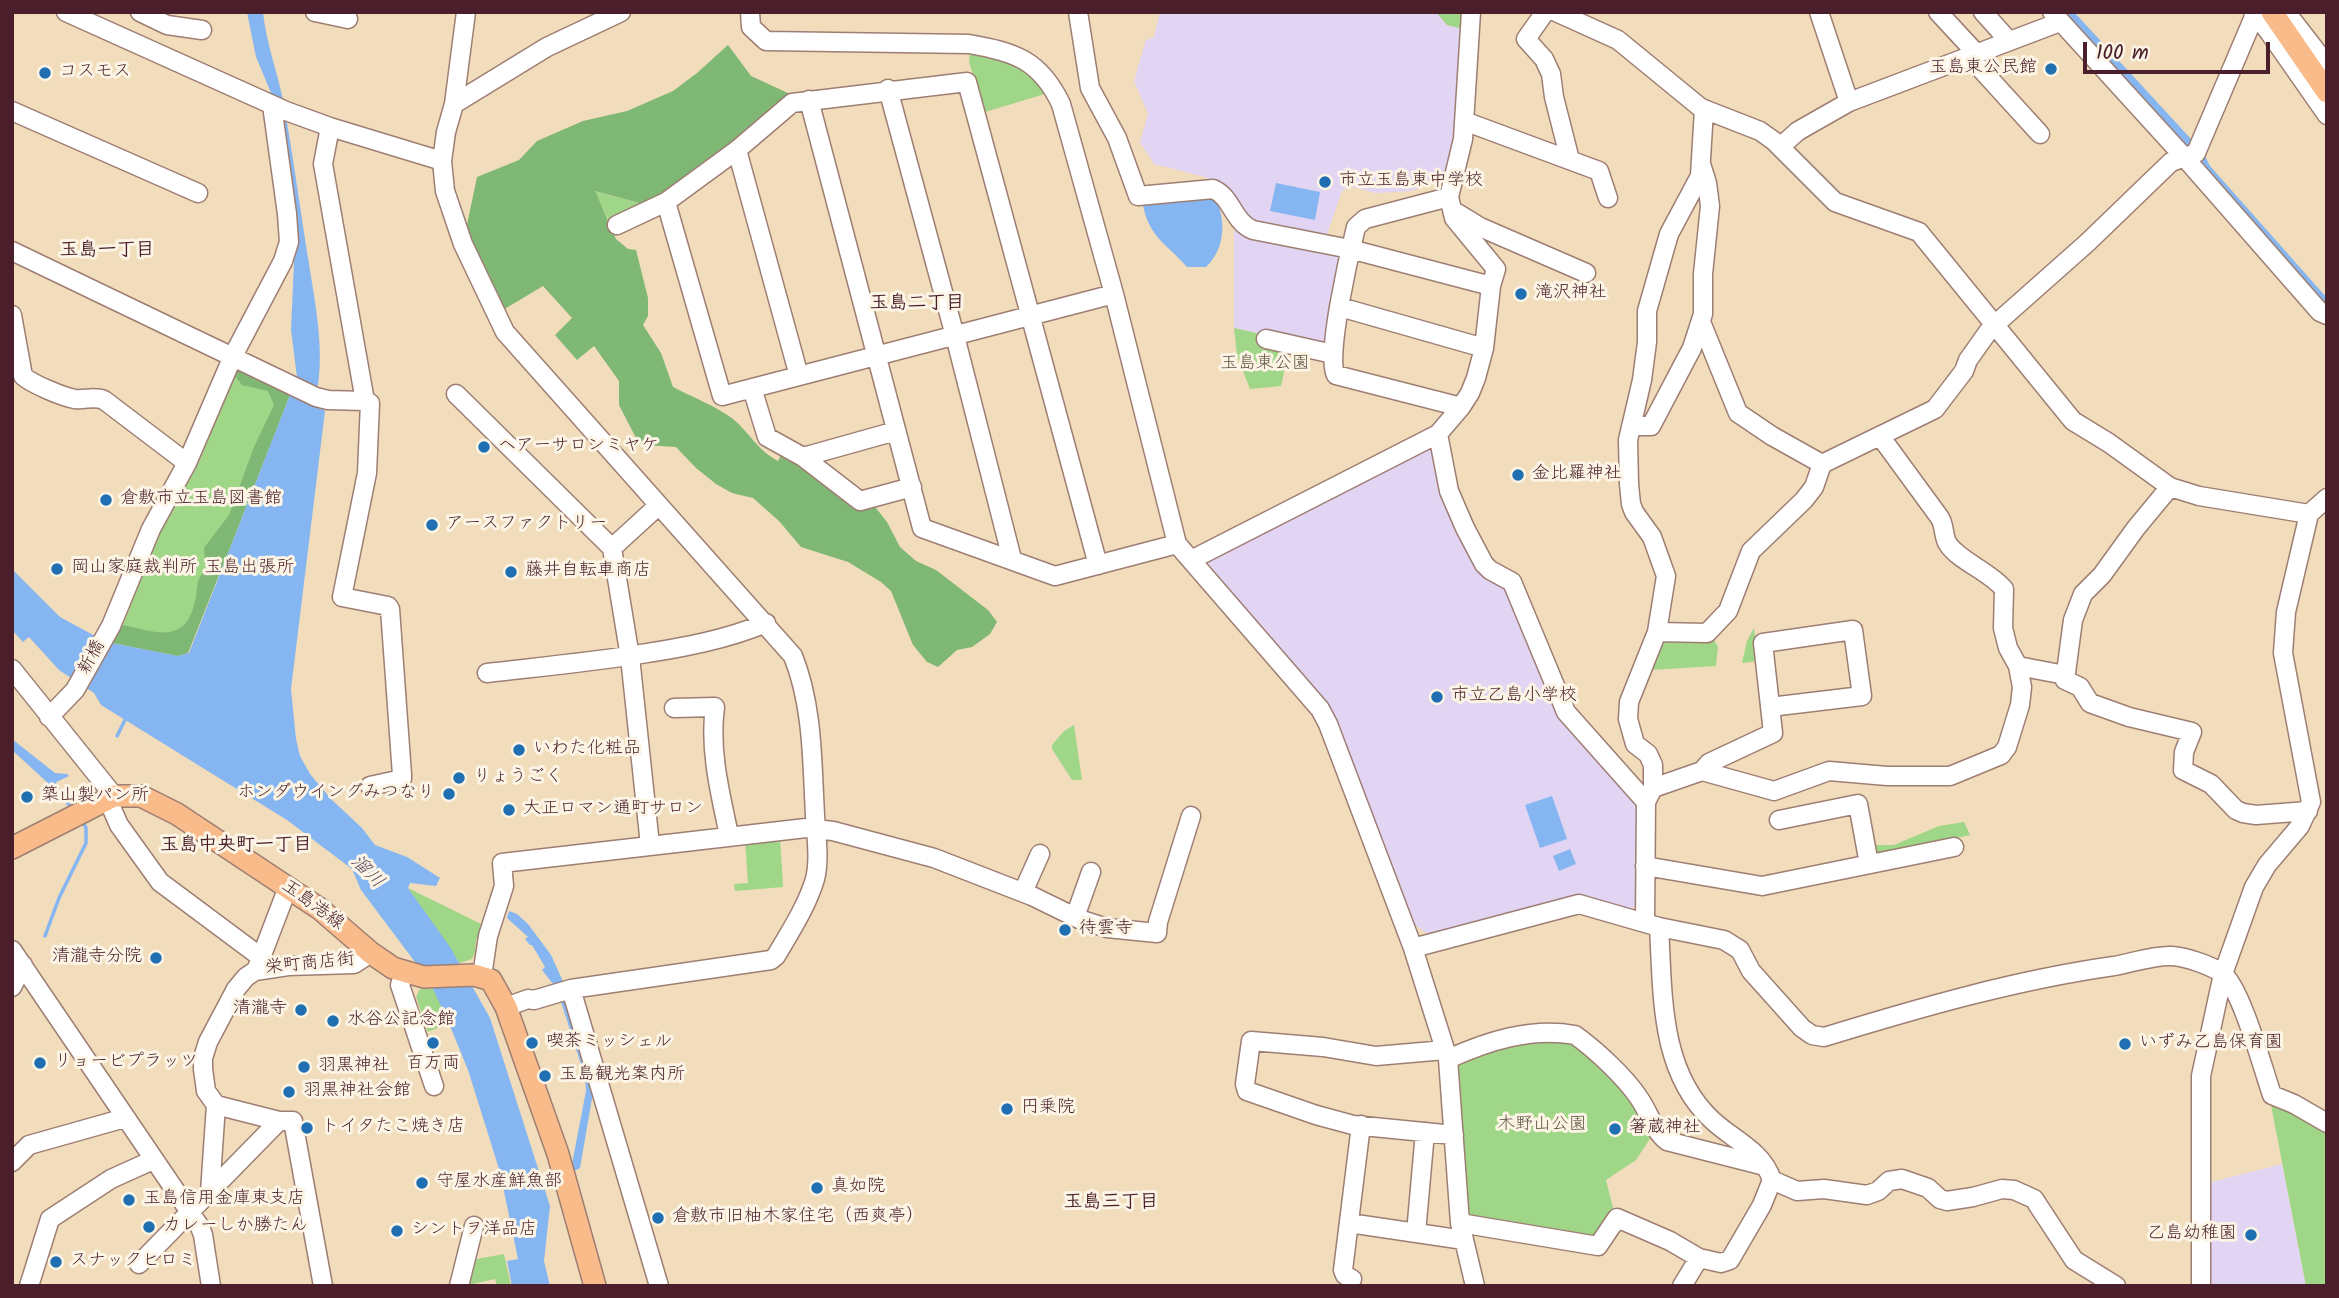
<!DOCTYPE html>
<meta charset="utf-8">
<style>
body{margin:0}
#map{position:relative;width:2339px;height:1298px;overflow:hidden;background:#f1dcbb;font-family:Kalam,sans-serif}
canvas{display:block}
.frame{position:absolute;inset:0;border:14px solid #4a1f2b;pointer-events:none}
.scale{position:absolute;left:2083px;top:42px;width:187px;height:32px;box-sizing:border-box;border:4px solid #4a1f2b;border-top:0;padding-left:9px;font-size:21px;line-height:24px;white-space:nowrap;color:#4a1f2b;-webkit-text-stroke:5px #fcf5e5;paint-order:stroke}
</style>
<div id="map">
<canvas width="2339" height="1298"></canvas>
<div class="frame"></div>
<div class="scale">100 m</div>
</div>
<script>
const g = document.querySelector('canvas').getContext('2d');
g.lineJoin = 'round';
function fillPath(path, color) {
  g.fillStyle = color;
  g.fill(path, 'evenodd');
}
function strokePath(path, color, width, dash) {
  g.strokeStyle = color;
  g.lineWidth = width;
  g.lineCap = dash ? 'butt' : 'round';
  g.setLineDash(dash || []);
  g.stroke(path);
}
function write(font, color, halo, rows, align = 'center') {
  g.font = font + ' Kalam,"Klee One",sans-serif';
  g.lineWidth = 6;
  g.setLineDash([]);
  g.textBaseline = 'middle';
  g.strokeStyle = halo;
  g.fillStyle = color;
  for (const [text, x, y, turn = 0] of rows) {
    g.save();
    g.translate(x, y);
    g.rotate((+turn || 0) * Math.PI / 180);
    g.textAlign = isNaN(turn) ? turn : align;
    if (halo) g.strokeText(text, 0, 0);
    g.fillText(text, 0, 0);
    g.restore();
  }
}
fillPath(new Path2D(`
 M 1160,12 L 1436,12 L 1447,25 L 1463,29 L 1455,151 L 1447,175 L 1412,191 L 1376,193 L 1348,186 L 1342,191 L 1322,248 L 1342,255 L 1327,348 L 1234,328 L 1234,199 L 1228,187 L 1205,177 L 1154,164 L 1140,142 L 1148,114 L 1134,81 L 1146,40 L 1154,37 Z
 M 1429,446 L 1436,446 L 1443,489 L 1504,583 L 1561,712 L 1642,806 L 1637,904 L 1631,909 L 1622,911 L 1586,899 L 1430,936 L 1405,917 L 1328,710 L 1299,669 L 1210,574 L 1208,564 L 1215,553 Z
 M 2282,1164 L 2306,1286 L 2207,1286 L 2204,1184 Z`), '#e2d4f3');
fillPath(new Path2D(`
 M 1436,12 L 1464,12 L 1463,29 L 1447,25 Z
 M 970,53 C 1005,60 1025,62 1045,94 L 985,112 L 969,62 Z
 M 594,191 L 643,204 L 610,223 Z
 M 1234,328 L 1265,335 L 1289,350 L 1281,386 L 1250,389 L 1237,355 Z
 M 236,367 L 290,394 L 188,653 L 178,656 L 107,642 L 113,631 L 120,630 L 123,625 L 157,538 L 171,507 L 200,460 Z
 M 1754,628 L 1758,661 L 1742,663 L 1747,641 Z
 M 1666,636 L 1713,638 L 1718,647 L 1716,666 L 1650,670 L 1657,646 Z
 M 1074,725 L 1082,780 L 1072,780 L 1052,749 L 1052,745 L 1064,731 Z
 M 1964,822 L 1970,835 L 1873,856 L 1870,845 L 1894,845 L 1939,826 Z
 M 780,838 L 783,887 L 735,891 L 734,884 L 748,883 L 745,841 Z
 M 408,888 L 487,927 L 481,936 L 476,939 L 475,952 L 472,959 L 459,963 Z
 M 420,989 L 434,989 L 449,1023 L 428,1032 L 416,997 Z
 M 1554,1035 L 1579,1044 L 1636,1100 L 1655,1131 L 1636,1160 L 1606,1180 L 1614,1212 L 1595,1240 L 1465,1220 L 1453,1062 L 1493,1046 Z
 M 2270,1100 L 2327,1128 L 2327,1286 L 2306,1286 Z
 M 504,1254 L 511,1286 L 497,1286 L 495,1279 L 464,1286 L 471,1260 Z`), '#9fd687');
fillPath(new Path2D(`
 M 728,45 L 751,76 L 790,94 C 744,134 697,174 643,204 L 595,191 L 616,239 L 628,249 L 636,250 L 648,298 L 648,316 L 643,325 L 661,353 L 673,387 C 692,397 716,406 733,419 C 750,433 757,450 778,461 L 783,451 L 872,503 L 887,522 L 900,547 L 916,561 L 936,570 L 988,610 L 997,622 L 990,634 L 972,647 L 957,650 L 938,667 L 927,662 L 913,645 L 891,591 L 881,582 L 848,562 L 801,547 L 779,521 L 753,498 L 732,493 L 716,484 L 696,468 L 676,447 L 645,445 L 635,436 L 619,405 L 619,381 L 594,346 L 577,360 L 555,335 L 572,318 L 543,286 L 498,313 L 463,244 L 477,177 L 519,160 L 537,141 L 583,121 L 627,111 L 673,91 L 697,73 Z
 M 238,370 L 290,395 L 221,571 L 213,569 L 205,562 L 204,548 L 229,515 L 254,447 L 274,405 L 268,391 L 242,385 L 235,376 Z
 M 205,571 L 219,575 L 188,653 L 178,656 L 107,642 L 113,631 L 120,630 L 123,625 C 159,633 187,645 196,597 C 198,586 196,579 205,571 Z`), '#7fb774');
fillPath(new Path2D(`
 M 247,12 L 263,12 C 266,43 277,70 283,100 C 293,154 300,209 309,264 C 316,309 326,356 315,401 L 325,411 L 291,689 L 296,739 L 300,756 L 310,774 L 331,799 L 362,828 L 375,845 L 407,857 L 440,878 L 436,886 L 410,883 L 408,888 L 450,947 L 490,1018 L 550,1206 L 544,1261 L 550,1286 L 512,1286 L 507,1261 L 518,1259 L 500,1172 L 468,1070 L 448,1021 L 433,989 L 415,962 L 361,890 L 352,869 L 287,820 L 101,705 L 94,693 L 59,670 L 29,637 L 23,642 L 12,630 L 12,569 L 60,617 L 106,642 L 178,656 L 189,653 L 297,377 L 291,330 L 294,262 L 287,192 L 274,100 L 256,57 Z
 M 2065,12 L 2074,12 L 2203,152 L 2210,166 L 2327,298 L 2327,307 Z
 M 1276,183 L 1320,192 L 1315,220 L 1270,211 Z
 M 1213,192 C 1226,217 1227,247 1206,267 L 1187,267 C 1164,241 1148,237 1142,200 Z
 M 12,739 L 55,773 L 67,774 L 69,776 L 50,785 L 12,750 Z
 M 1552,796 L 1567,839 L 1540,848 L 1525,805 Z
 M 1570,849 L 1576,864 L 1559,871 L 1553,856 Z
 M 509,911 L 517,914 L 528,924 L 551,955 L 565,986 L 594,1087 L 580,1168 L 574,1171 L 572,1164 L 586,1091 L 585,1077 L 557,989 L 542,970 L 545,967 L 532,945 L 530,945 L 525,939 L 528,937 L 507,918 Z`), '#85b6f1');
strokePath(new Path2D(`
 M 117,736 L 127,716
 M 54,783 L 71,808
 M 45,936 L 59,898 L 86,843 L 86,828 L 83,822`), '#85b6f1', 3.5);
const minor = new Path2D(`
 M 66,12 L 286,111 L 330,127 L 442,161
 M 140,12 L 167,25 L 202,30
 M 315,12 L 348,19
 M 466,12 L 454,104 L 446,132 L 442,161 L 445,191 L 463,244 L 505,332 L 793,656 C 813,706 812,761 815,815 C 816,835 820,860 815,879 C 807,906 790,932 776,956 L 771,960 L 571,989 L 534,1000 L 528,999 L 506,1007
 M 750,12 L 751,27 L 766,41 L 969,44 C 1015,52 1040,60 1061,104 L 1114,294 L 1177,544 L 1320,709 L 1328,724 L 1413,948 L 1448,1059 L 1460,1223 L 1475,1286
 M 1078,12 L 1090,88 L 1117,138 L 1138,196 L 1213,189 C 1232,197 1233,222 1253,230 L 1350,249 L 1491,286
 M 1545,12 L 1526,39 L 1544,59 L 1551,74 L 1554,97 L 1570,160
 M 1556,12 L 1618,40 L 1701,108 L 1760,131 L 1774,141 L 1835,202 L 1919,232 L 2073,421 L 2109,443 L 2170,487 L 2199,496 L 2309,514
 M 1819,12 L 1849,102
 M 1938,12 L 1976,53
 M 1983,12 L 2009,41
 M 2052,12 L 2185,158 L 2320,312 L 2327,315
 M 2253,12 L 2269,32 L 2327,115
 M 2286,12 L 2327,65
 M 1969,56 L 2040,134
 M 888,89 L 955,336 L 1012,559
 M 809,100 L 922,528 L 1055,576 L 1177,544
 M 454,104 L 547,47 L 621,12
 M 12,111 L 198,193
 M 1464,121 L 1599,171 L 1608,198
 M 1780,147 L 1798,131 L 1849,102 L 2060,22
 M 737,150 L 799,376
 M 1449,197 L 1365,219 L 1356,227 C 1350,251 1325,358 1336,375 L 1461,407
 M 666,202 L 722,396 L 1114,294
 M 1457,213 L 1480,227 L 1586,273
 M 617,225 L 666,202 L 737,150 L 792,103 L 967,82 L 1098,565
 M 12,251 L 316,397 L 328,400 L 365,401 L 323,164 L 330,127
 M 1340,307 L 1484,348
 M 12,315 L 23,376 C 32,384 63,397 75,399 C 86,400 94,396 104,400 L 187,463
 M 1701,322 L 1738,413 L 1772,436 L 1822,464
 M 1266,339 L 1333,354
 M 752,388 L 767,437 L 803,457 L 860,501 L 912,487
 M 456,394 L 612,548 L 630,657 L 650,845
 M 370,403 L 367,473 L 342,597 L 388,606 L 390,609 L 402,775 L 402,779 L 370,786
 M 1631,426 L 1651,426 L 1692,348 L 1703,314 L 1703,274 L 1710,206 L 1707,183 L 1701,164
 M 1438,434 L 1449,491 L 1465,528 L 1484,564 L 1490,570 L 1512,582 L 1566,712 L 1646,802
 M 1880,436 L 1940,518 C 1945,526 1943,537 1948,544 C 1959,561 1989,571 2004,589 L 2003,628 L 2008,648 L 2018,666
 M 803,457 L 896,431
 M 2170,487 L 2136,528 L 2102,575 L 2083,594 L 2073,620 L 2065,680 L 2080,687 L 2090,703 L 2129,717 L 2192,732 L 2184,752 L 2183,770 L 2211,784 L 2236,810 L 2243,813 L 2256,815 L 2308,811
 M 612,548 L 659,505
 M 1191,560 L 1438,434 L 1461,407 L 1470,393 L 1476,378 L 1484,348 L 1491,286 L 1496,269 L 1454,218 L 1449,197 L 1463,139 L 1471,12
 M 1657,632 L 1707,633 L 1728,611 L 1751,551 L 1804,500 L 1814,487 L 1822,464 L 1935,409 L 1964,371 L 1968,360 L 1990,329 L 2087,243 L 2171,162 L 2196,153 L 2256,12
 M 12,669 L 114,796
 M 487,673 C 539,667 591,662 641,654 C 685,647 725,640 766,623
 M 674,708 L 715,707 C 709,749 720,793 729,835
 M 49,717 L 75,690 L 111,626 L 151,529 L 187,463 L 233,356 L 283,261 L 289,242 L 287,214 L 272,105
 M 1702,771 L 1709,763 L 1773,733 L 1763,643 L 1853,630 L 1862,696 L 1770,707
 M 1653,788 L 1702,771 L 1774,791 L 1829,771 L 1887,776 L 1950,776 L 2001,755 L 2007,747 L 2020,705 L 2022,687 L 2018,666 L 2065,675
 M 108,800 L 119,825 L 160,882 L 262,958
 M 1779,820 L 1858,804 L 1869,864
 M 1645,866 L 1762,886 L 1954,847
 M 1023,892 L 1040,854
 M 1075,917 L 1091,872
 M 1645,923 L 1646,802 L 1653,788 L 1653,765 L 1648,754 L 1635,744 L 1628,719 L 1629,702 L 1657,632 L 1666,576 L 1652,537 L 1634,512 L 1631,504 L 1629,484 L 1628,440 L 1642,380 L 1647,342 L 1647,311 L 1669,234 L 1700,176 L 1704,109
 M 1659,927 C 1663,993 1659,1071 1712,1120 C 1733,1140 1762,1150 1772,1180 L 1762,1205 L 1730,1260 L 1721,1263 L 1699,1258 L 1682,1286
 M 1413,948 L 1579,904 L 1659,927 L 1724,940 L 1740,950 L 1751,971 L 1802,1028 L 1812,1035 L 1824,1037 C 1919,1008 2015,980 2114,966 C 2132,963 2153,955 2172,956 C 2187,957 2209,965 2222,973 C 2241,987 2263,1069 2272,1095 L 2294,1104 L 2327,1123
 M 12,950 L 200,1227 L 203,1235 L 211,1286
 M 257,968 L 288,887
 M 404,973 L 400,985 L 434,1086
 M 482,976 L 488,936 L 504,886 L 502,863 L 806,828 L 833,831 L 934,858 L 1032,896 L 1079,919 L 1107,928 L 1157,933 L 1158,922 L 1191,816
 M 12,987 L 23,965
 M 571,989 L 659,1286
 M 1445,1050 L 1376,1056 L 1323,1047 L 1251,1041 L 1245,1084 L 1247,1091 L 1316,1115 L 1353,1125 L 1454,1135
 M 1448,1059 C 1488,1041 1531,1027 1575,1035 C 1596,1050 1625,1077 1639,1098 C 1649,1112 1653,1130 1667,1141 L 1765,1166
 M 12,1162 L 29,1145 L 125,1118
 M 1772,1180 L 1797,1191 L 1824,1189 L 1867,1195 L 1878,1191 L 1889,1181 L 1902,1179 L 1928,1188 L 1940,1199 L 1947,1201 L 1973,1197 L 2002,1189 L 2014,1190 L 2034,1199 L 2074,1260 L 2116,1286
 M 210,1192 L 216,1105
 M 1349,1223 L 1464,1240
 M 1460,1223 L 1598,1246 L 1617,1218 L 1670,1241 L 1699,1258
 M 1416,1233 L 1425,1132
 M 139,1264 L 279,1121
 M 1352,1279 L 1345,1275 L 1343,1270 L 1361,1125
 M 29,1286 L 50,1219 L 111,1179 L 153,1160
 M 323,1286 L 293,1121 L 279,1121 L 216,1105 L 206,1091 L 203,1069 L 203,1058 L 208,1042 L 236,989 L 246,977 L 255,971 L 288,966 L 354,964 L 371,953
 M 459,1286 L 474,1226
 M 2201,1286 L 2201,1076 L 2223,974 L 2254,887 L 2267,865 L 2300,826 L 2311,802 L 2283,653 L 2286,612 L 2309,514 L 2327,498`);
const major = new Path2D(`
 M 2272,12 L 2327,92
 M 12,848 L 114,796 L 141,796 L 177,814 L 320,909 L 371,953 L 393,968 L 424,977 L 474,975 L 491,980 L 506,1007 L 558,1154 L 595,1286`);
strokePath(minor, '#9e7e73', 21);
strokePath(major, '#9e7e73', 24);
strokePath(minor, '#fff', 18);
strokePath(major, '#fabb8b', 21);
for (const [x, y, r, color] of [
 [2051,69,7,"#1f6fb2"],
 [45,73,7,"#1f6fb2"],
 [1325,182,7,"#1f6fb2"],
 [1521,294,7,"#1f6fb2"],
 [484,447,7,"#1f6fb2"],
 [1518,475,7,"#1f6fb2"],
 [106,500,7,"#1f6fb2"],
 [432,525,7,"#1f6fb2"],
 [57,569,7,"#1f6fb2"],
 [511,572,7,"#1f6fb2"],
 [1437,697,7,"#1f6fb2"],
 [519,750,7,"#1f6fb2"],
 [459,778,7,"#1f6fb2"],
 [449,794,7,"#1f6fb2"],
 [27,797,7,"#1f6fb2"],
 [509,810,7,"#1f6fb2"],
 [1065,930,7,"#1f6fb2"],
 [156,958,7,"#1f6fb2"],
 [301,1010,7,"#1f6fb2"],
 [333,1021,7,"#1f6fb2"],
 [433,1043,7,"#1f6fb2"],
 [532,1043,7,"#1f6fb2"],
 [2125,1044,7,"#1f6fb2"],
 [40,1063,7,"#1f6fb2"],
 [304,1067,7,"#1f6fb2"],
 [545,1076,7,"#1f6fb2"],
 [289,1092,7,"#1f6fb2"],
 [1007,1109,7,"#1f6fb2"],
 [307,1128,7,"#1f6fb2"],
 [1615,1129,7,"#1f6fb2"],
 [422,1183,7,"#1f6fb2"],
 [817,1188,7,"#1f6fb2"],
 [129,1200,7,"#1f6fb2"],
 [658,1218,7,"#1f6fb2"],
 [149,1227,7,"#1f6fb2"],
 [397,1231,7,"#1f6fb2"],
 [2251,1235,7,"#1f6fb2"],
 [56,1262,7,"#1f6fb2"]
]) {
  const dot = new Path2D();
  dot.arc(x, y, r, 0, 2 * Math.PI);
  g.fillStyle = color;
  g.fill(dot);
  strokePath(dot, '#fcf5e5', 2.5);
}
write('18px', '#4a1f2b', '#fcf5e5', [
 ["玉島東公民館",2037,69,"right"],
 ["コスモス",59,73],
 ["市立玉島東中学校",1339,182],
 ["滝沢神社",1535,294],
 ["ヘアーサロンミヤケ",498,447],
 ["金比羅神社",1532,475],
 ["倉敷市立玉島図書館",120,500],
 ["アースファクトリー",446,525],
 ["岡山家庭裁判所 玉島出張所",71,569],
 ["藤井自転車商店",525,572],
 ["市立乙島小学校",1451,697],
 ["いわた化粧品",533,750],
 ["りょうごく",473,778],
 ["ホンダウイングみつなり",435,794,"right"],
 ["築山製パン所",41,797],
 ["大正ロマン通町サロン",523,810],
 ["待雲寺",1079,930],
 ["清瀧寺分院",142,958,"right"],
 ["清瀧寺",287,1010,"right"],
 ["水谷公記念館",347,1021],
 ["喫茶ミッシェル",546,1043],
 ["いずみ乙島保育園",2139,1044],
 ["リョービプラッツ",54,1063],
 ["百万両",433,1065,"center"],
 ["羽黒神社",318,1067],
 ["玉島観光案内所",559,1076],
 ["羽黒神社会館",303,1092],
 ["円乗院",1021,1109],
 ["トイタたこ焼き店",321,1128],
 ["箸蔵神社",1629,1129],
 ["守屋水産鮮魚部",436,1183],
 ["真如院",831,1188],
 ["玉島信用金庫東支店",143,1200],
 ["倉敷市旧柚木家住宅（西爽亭）",672,1218],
 ["カレーしか勝たん",163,1227],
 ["シントヲ洋品店",411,1231],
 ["乙島幼稚園",2237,1235,"right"],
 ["スナックヒロミ",70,1262]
], 'left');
write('18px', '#645647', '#fcf5e5', [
 ["玉島東公園",1265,365],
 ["木野山公園",1542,1126]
]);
write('18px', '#4a1f2b', '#fcf5e5', [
 ["新橋",93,658,-61],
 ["玉島港線",312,906,36],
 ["栄町商店街",310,965,-6]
]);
write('bold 19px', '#4a1f2b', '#fcf5e5', [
 ["玉島一丁目",107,252],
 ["玉島二丁目",917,305],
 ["玉島中央町一丁目",236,847],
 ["玉島三丁目",1111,1204]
]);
write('italic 19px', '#5c4c66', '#fcf5e5', [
 ["溜川",366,873,45]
]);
</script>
